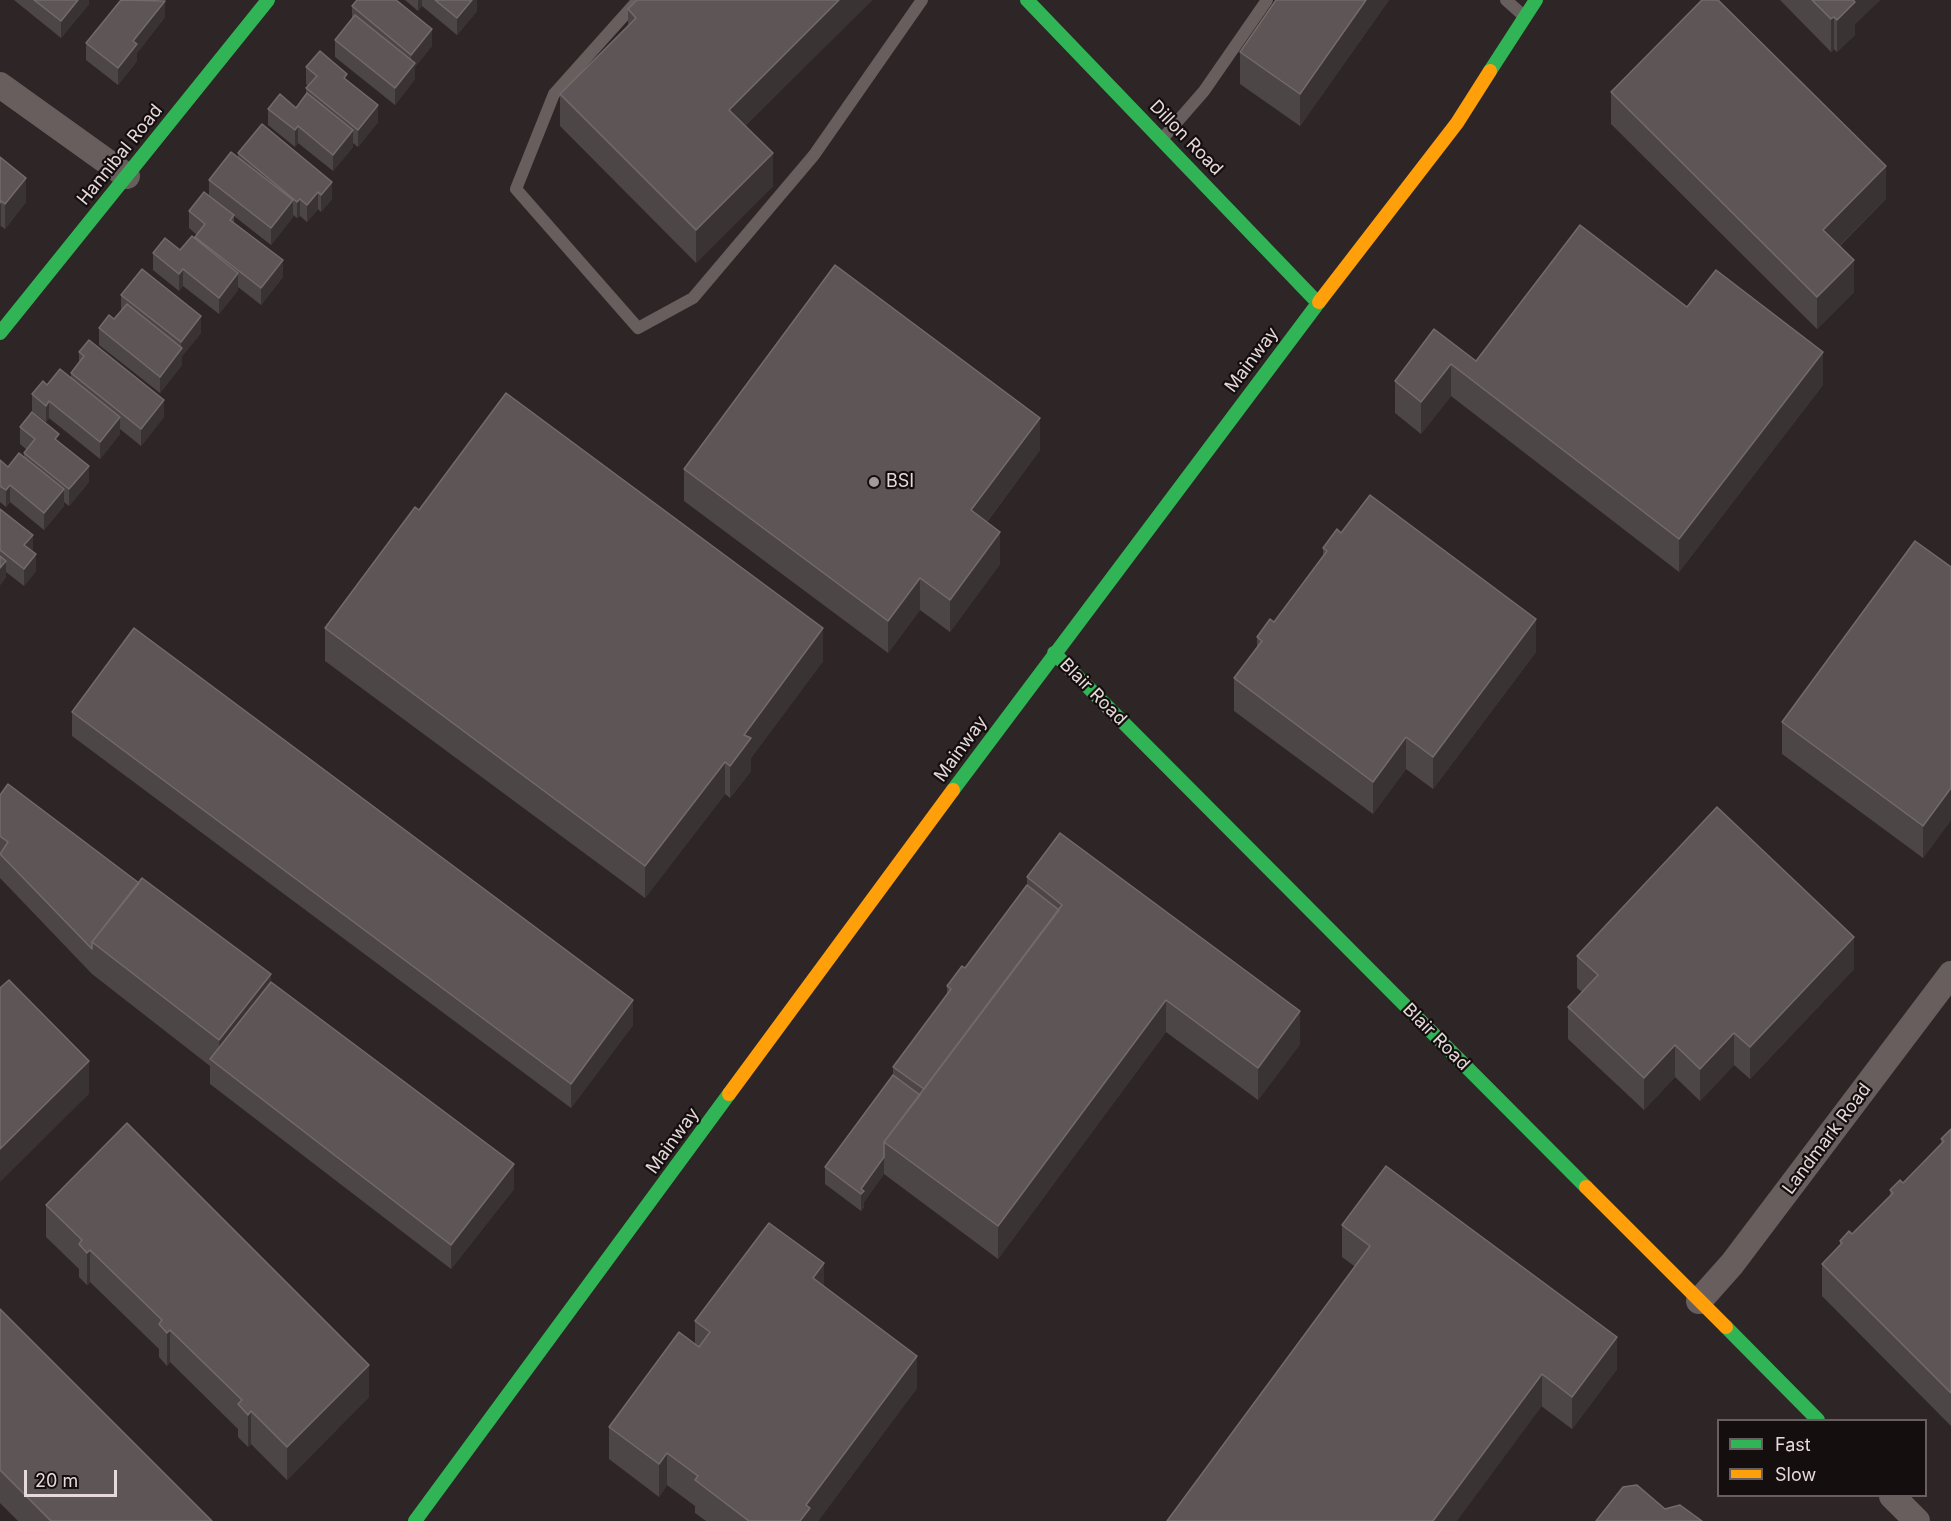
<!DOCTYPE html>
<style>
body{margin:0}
#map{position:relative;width:1951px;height:1521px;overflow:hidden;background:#2e2626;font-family:Inter,sans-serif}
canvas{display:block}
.legend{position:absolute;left:1717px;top:1419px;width:210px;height:78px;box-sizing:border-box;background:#150e0e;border:2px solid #685f60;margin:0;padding:8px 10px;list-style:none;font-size:18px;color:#e5d9da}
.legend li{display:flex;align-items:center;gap:12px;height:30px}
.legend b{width:30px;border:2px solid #685f60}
.scale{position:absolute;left:24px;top:1470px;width:93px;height:27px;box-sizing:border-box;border:3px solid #e5d9da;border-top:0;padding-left:8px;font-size:18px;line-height:21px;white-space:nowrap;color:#e5d9da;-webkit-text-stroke:4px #150e0e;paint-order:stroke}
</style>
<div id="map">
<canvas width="1951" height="1521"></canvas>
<ul class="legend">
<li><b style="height:8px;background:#30b455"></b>Fast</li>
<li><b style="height:8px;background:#ff9f0a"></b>Slow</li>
</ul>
<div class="scale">20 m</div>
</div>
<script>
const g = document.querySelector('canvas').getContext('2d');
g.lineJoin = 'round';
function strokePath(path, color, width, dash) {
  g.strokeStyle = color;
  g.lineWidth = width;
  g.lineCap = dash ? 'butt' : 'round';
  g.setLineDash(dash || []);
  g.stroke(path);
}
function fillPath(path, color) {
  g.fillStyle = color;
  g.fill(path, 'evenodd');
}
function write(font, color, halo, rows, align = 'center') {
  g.font = font + ' Inter,sans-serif';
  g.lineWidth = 4.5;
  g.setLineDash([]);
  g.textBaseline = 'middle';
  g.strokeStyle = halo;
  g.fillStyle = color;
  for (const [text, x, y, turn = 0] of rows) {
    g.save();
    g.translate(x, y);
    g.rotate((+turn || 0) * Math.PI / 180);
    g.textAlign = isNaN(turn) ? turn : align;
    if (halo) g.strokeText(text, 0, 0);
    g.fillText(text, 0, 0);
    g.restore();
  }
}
strokePath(new Path2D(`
 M 638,0 L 554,94 L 516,189 L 638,328 L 693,298 L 814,155 L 922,0
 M 1506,0 L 1525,17
 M 1163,138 L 1204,91 L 1267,0`), '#695e5e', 12);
strokePath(new Path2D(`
 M 0,85 L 127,176
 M 1699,1301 L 1732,1264 L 1951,974
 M 1892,1496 L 1917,1521`), '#695e5e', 26);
strokePath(new Path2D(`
 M 1027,0 L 1318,303
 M 1490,71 L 1536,0
 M 0,333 L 268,0
 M 1054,653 L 1586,1187
 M 953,790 L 1319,302
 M 1726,1327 L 1818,1420
 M 415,1521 L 729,1094`), '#30b455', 14);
strokePath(new Path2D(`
 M 1319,302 L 1457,123 L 1490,71
 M 729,1094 L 953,790
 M 1586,1187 L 1726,1327`), '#ff9f0a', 14);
fillPath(new Path2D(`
 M 14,0 L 89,0 L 89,4 L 61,38 Z
 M 405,0 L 477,0 L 477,11 L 457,35 L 422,6 L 418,11 Z
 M 637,0 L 872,0 L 745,126 L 773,186 L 696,263 L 560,126 L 560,94 L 628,26 L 628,9 Z
 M 1276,0 L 1389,0 L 1300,126 L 1240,84 L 1240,52 Z
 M 1780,0 L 1880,0 L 1855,24 L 1855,35 L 1837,52 L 1834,49 L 1831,52 Z
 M 352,6 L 432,46 L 415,67 L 415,79 L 395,105 L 335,57 L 335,40 L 352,19 Z
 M 165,17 L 137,53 L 137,61 L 118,85 L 86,60 L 86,43 Z
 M 306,67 L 347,81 L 378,122 L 358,147 L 353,143 L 353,147 L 333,171 L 298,143 L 295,147 L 268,125 L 268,109 L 296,108 L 306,95 L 306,88 L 309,86 L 306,84 Z
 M 1611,92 L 1886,199 L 1840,246 L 1854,292 L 1817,329 L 1611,124 Z
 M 238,153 L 332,199 L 321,212 L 318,209 L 307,222 L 300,216 L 297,218 L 293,215 L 293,217 L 271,245 L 234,216 L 234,222 L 283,277 L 261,305 L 238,287 L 238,290 L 219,314 L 183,286 L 179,291 L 153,270 L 153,253 L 180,250 L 195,239 L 197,235 L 189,228 L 189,211 L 209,196 L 209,180 L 238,158 Z
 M 0,157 L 26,202 L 5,229 L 1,226 Z
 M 121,295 L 201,333 L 182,356 L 182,365 L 160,393 L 99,345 L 99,328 L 114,319 L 121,311 Z
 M 1687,307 L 1823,385 L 1679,572 L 1451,396 L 1421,434 L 1395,413 L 1395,381 L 1434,329 L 1476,361 Z
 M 79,352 L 164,417 L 141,446 L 120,429 L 120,434 L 100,459 L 49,418 L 46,422 L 32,411 L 32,394 L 47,385 L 71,377 L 71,373 L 79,362 Z
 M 20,427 L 59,442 L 89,482 L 69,506 L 64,502 L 64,506 L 44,530 L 10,502 L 6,507 L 0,502 L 0,460 L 8,467 L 24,457 L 24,453 L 27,450 L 20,444 Z
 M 1040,450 L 987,522 L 1000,564 L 950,632 L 920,610 L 888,653 L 684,501 L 684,469 Z
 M 0,509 L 33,552 L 36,571 L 24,586 L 6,572 L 6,577 L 0,585 Z
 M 419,510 L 823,661 L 751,758 L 751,771 L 730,798 L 725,794 L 645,898 L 325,661 L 325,628 Z
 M 1341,533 L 1536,652 L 1433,789 L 1406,769 L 1373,814 L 1234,711 L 1234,678 L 1257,647 L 1257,637 L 1274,622 L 1323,557 L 1323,548 Z
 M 1951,567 L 1951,820 L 1923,858 L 1782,754 L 1782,722 Z
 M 72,712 L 633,1025 L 571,1108 L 72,736 Z
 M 0,795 L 271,982 L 514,1189 L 451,1269 L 210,1084 L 210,1066 L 92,974 L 0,878 Z
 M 1027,877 L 1300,1044 L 1258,1100 L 1166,1032 L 998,1259 L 884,1174 L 864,1202 L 864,1207 L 861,1211 L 825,1184 L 825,1167 L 893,1075 L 893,1067 L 947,995 L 947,986 L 965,968 L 1027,885 Z
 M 1577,956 L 1854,969 L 1750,1079 L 1734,1065 L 1700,1101 L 1675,1077 L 1644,1110 L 1568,1039 L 1568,1007 L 1582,992 L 1577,988 Z
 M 1951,1129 L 1951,1426 L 1822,1296 L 1822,1264 L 1840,1246 L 1840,1241 L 1852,1234 L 1890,1196 L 1890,1190 L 1903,1183 L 1941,1143 L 1941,1139 Z
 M 46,1205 L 369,1397 L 287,1480 L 251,1444 L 248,1447 L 238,1437 L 238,1429 L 170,1362 L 167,1366 L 159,1357 L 159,1349 L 90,1282 L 87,1285 L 79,1277 L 79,1269 L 46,1237 Z
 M 1342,1225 L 1617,1369 L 1572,1429 L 1342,1257 Z
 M 824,1286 L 917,1388 L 818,1521 L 706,1521 L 695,1513 L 695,1506 L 667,1485 L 659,1497 L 609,1459 L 609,1427 L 695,1344 L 695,1321 Z
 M 0,1309 L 212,1521 L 18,1521 L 0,1503 Z`), '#4d4646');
fillPath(new Path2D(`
 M 78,0 L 89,0 L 89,4 L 61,38 L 61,21 Z
 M 418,0 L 422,0 L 422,6 L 418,11 Z
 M 472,0 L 477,0 L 477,11 L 457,35 L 457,18 Z
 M 839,0 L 872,0 L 729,142 L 729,110 Z
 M 1366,0 L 1389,0 L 1300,126 L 1300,94 Z
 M 1850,0 L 1880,0 L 1855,24 L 1855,35 L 1837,52 L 1837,20 Z
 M 165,1 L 165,17 L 137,53 L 137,61 L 118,85 L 118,68 L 133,41 Z
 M 1834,17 L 1834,49 L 1831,52 L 1831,19 Z
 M 432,29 L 432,46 L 415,67 L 415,79 L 395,105 L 395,88 L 411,68 L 411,55 Z
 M 378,105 L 378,122 L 358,147 L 358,130 Z
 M 298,126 L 298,143 L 295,147 L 295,130 Z
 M 353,130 L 353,147 L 333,171 L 333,155 Z
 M 773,153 L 773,186 L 696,263 L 696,230 Z
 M 1886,166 L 1886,199 L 1823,262 L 1823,230 Z
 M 26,178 L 26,202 L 5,229 L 5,204 Z
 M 332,182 L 332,199 L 321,212 L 321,195 Z
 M 318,192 L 318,209 L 307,222 L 307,205 Z
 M 300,199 L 300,216 L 297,218 L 297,202 Z
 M 293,200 L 293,217 L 271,245 L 271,228 Z
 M 1,201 L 1,226 L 0,227 L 0,203 Z
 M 283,260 L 283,277 L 261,305 L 261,288 Z
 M 1854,260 L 1854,292 L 1817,329 L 1817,297 Z
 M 183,269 L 183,286 L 179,291 L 179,274 Z
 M 238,273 L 238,290 L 219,314 L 219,298 Z
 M 201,316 L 201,333 L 182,356 L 182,365 L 160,393 L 160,377 L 181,350 L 181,342 Z
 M 1823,352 L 1823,385 L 1679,572 L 1679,539 Z
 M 1451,364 L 1451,396 L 1421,434 L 1421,402 Z
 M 164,400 L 164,417 L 141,446 L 141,429 Z
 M 49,401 L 49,418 L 46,422 L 46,406 Z
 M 120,417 L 120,434 L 100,459 L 100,442 Z
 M 1040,418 L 1040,450 L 971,543 L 971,510 Z
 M 89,466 L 89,482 L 69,506 L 69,489 Z
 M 10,485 L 10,502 L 6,507 L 6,490 Z
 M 64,489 L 64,506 L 44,530 L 44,513 Z
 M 1000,532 L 1000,564 L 950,632 L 950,600 Z
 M 33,535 L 33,552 L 24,545 Z
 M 36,554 L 36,571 L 24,586 L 24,569 Z
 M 6,561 L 6,577 L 0,585 L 0,568 Z
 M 920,578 L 920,610 L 888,653 L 888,621 Z
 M 1536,619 L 1536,652 L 1433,789 L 1433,757 Z
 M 823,628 L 823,661 L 751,758 L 751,771 L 730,798 L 730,766 L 744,735 Z
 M 1406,737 L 1406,769 L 1373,814 L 1373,782 Z
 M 725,762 L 725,794 L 645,898 L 645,866 Z
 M 1951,788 L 1951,820 L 1923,858 L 1923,826 Z
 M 1854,937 L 1854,969 L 1750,1079 L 1750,1047 Z
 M 271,974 L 271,1007 L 219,1065 L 219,1040 Z
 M 633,1000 L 633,1025 L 571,1108 L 571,1084 Z
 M 1166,1000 L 1166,1032 L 998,1259 L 998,1226 Z
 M 1300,1011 L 1300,1044 L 1258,1100 L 1258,1068 Z
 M 1734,1033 L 1734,1065 L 1700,1101 L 1700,1069 Z
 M 1675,1045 L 1675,1077 L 1644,1110 L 1644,1078 Z
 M 89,1061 L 89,1094 L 0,1182 L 0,1149 Z
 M 884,1157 L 884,1174 L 864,1202 L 864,1207 L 861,1211 L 861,1189 Z
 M 514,1164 L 514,1189 L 451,1269 L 451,1245 Z
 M 90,1250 L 90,1282 L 87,1285 L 87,1253 Z
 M 824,1263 L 824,1296 L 813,1278 Z
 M 170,1330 L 170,1362 L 167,1366 L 167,1333 Z
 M 1617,1337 L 1617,1369 L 1572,1429 L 1572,1397 Z
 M 917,1356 L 917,1388 L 818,1521 L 800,1521 L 806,1505 Z
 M 369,1365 L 369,1397 L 287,1480 L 287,1447 Z
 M 1542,1374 L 1542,1406 L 1457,1521 L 1433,1521 Z
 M 251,1411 L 251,1444 L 248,1447 L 248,1415 Z
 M 667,1453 L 667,1485 L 659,1497 L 659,1464 Z`), '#3a3333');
const building = new Path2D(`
 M 34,0 L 78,0 L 61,21 Z
 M 121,0 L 165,1 L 133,41 L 137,44 L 118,68 L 86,43 Z
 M 357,0 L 396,0 L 432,29 L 411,55 L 352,6 Z
 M 435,0 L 472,0 L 457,18 Z
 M 637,0 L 839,0 L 729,110 L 773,153 L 696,230 L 560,94 L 636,18 L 628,9 Z
 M 1276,0 L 1366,0 L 1300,94 L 1240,52 Z
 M 1702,0 L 1718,0 L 1886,166 L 1823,230 L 1854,260 L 1817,297 L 1611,92 Z
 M 1812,0 L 1853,0 L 1855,2 L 1837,20 L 1834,17 L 1831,19 Z
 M 355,15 L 415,63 L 395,88 L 335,40 Z
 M 320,51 L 347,74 L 344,78 L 378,105 L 358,130 L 306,88 L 317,76 L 306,67 Z
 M 307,93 L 353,130 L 333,155 L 298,126 L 295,130 L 268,109 L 280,94 L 296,108 Z
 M 262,124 L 332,182 L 321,195 L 318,192 L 307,205 L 300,199 L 297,202 L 238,153 Z
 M 231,152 L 293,200 L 271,228 L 209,180 Z
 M 0,157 L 26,178 L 5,204 L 1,201 L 0,203 Z
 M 204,192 L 234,215 L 230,220 L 283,260 L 261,288 L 195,237 L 205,224 L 189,211 Z
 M 1580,225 L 1687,307 L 1716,270 L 1823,352 L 1679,539 L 1451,364 L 1421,402 L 1395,381 L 1434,329 L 1476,361 Z
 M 192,236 L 238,273 L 219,298 L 183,269 L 179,274 L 153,253 L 165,238 L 180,250 Z
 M 835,265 L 1040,418 L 971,510 L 1000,532 L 950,600 L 920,578 L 888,621 L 684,469 Z
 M 142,269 L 201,316 L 181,342 L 121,295 Z
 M 127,304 L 182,348 L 160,377 L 99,328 L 109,315 L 114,319 Z
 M 89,340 L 164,400 L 141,429 L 71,373 L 84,356 L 79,352 Z
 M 60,369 L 120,417 L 100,442 L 49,401 L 46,406 L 32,394 L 43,381 L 47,385 Z
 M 506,393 L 823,628 L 744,735 L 751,738 L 730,766 L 725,762 L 645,866 L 325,628 L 415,507 L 419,510 Z
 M 32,412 L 59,434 L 55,439 L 89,466 L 69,489 L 24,453 L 35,439 L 20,427 Z
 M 19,453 L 64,489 L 44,513 L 10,485 L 6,490 L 0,486 L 0,460 L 8,467 Z
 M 1370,495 L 1536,619 L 1433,757 L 1406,737 L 1373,782 L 1234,678 L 1262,641 L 1257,637 L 1270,619 L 1274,622 L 1327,551 L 1323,548 L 1337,529 L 1341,533 Z
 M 0,509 L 33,535 L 24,545 L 36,554 L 24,569 L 0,550 Z
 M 1915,541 L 1951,567 L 1951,788 L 1923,826 L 1782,722 Z
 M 0,556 L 6,561 L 0,568 Z
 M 134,628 L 633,1000 L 571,1084 L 72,712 Z
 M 8,784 L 139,883 L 92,942 L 92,949 L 0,854 L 8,842 L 0,836 L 0,795 Z
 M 1717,807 L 1854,937 L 1750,1047 L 1734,1033 L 1700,1069 L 1675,1045 L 1644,1078 L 1568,1007 L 1598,975 L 1577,956 Z
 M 1060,833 L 1300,1011 L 1258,1068 L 1166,1000 L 998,1226 L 884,1142 L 1062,905 L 1027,877 Z
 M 142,878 L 271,974 L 219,1040 L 92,942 Z
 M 1027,885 L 1059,910 L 924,1089 L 893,1067 L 951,989 L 947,986 L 962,966 L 965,968 Z
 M 9,980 L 89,1061 L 0,1149 L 0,988 Z
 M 271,982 L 514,1164 L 451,1245 L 210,1059 Z
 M 893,1075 L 920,1095 L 884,1142 L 884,1157 L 861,1189 L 864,1191 L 861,1194 L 825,1167 Z
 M 127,1123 L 369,1365 L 287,1447 L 251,1411 L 248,1415 L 238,1404 L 242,1400 L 170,1330 L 167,1333 L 159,1324 L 162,1320 L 90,1250 L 87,1253 L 79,1244 L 82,1240 L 46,1205 Z
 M 1951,1129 L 1951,1393 L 1822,1264 L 1842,1243 L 1840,1241 L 1849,1231 L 1852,1234 L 1893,1193 L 1890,1190 L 1900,1180 L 1903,1183 L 1944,1141 L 1941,1139 Z
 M 1386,1166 L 1617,1337 L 1572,1397 L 1542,1374 L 1433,1521 L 1167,1521 L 1370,1246 L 1342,1225 Z
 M 769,1223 L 824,1263 L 813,1278 L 917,1356 L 806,1505 L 810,1508 L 800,1521 L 749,1521 L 695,1480 L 698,1476 L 667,1453 L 659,1464 L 609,1427 L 679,1332 L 699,1347 L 710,1332 L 695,1321 Z
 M 0,1309 L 212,1521 L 51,1521 L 0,1470 Z
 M 1637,1485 L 1665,1509 L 1680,1505 L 1702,1521 L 1596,1521 L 1623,1487 Z`);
fillPath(building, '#5e5656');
strokePath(building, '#736a6b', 1.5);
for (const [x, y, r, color] of [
 [874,482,6,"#a59a9b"]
]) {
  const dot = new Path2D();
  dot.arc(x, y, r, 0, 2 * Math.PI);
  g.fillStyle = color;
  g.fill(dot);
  strokePath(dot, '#150e0e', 2);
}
write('18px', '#e5d9da', '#150e0e', [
 ["Dillon Road",1186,138,46],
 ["Hannibal Road",120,155,-51],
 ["Mainway",1252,360,-53],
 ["Blair Road",1093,692,45],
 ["Mainway",961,749,-54],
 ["Blair Road",1436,1037,45],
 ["Landmark Road",1827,1139,-53],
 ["Mainway",673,1141,-54]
]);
write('18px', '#e5d9da', '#150e0e', [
 ["BSI",886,482]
], 'left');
</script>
